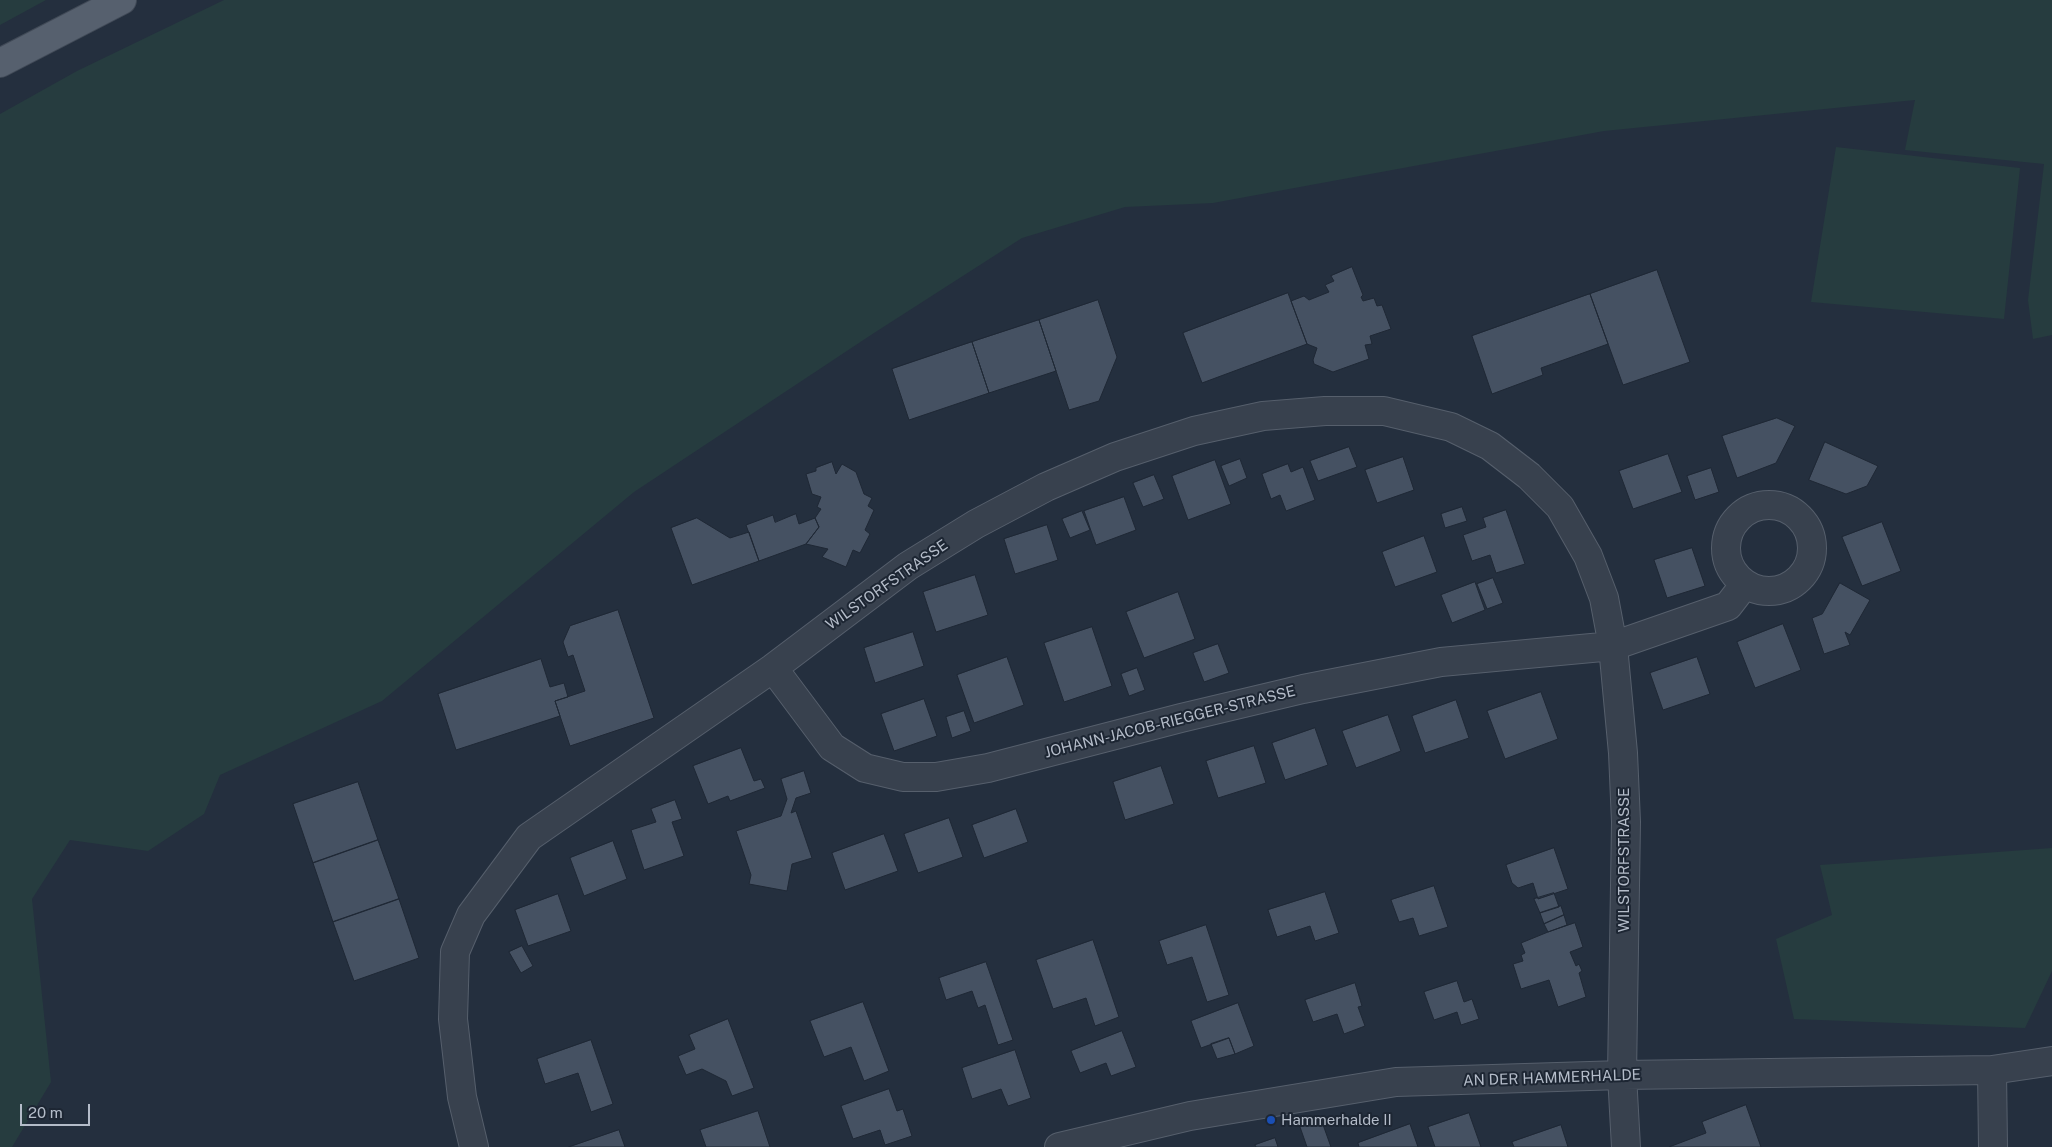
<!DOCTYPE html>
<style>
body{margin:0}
#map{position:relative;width:2052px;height:1147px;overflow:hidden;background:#242f3e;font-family:"Public Sans",sans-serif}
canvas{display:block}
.scale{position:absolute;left:20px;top:1104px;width:70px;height:22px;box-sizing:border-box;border:2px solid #b4bcc9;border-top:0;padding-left:6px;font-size:15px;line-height:18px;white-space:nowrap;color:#b4bcc9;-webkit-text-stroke:4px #1d2633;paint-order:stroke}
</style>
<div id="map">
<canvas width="2052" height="1147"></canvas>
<div class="scale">20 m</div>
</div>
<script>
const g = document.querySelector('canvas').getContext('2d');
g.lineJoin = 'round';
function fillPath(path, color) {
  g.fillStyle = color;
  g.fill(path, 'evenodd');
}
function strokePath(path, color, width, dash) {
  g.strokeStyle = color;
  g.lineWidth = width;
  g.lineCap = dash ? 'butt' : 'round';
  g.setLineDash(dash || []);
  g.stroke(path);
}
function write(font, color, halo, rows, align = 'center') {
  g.font = font + ' "Public Sans",sans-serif';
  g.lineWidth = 4;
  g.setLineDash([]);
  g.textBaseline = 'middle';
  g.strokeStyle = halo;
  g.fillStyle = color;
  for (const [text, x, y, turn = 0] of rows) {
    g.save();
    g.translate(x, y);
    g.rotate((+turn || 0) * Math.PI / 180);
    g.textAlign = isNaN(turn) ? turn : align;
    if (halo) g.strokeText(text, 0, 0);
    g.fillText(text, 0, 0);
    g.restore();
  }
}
fillPath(new Path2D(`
 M 0,0 L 46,0 L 0,25 Z
 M 224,0 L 2052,0 L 2052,335 L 2033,339 L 2028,300 L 2044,164 L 1905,150 L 1915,100 L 1604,131 L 1213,203 L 1125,207 L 1022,238 L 874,333 L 634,492 L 382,701 L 220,775 L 204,814 L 148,851 L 70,840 L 32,899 L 51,1082 L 12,1147 L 0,1147 L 0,114 L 77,71 Z
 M 1836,147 L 2020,168 L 2004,319 L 1811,302 Z
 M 2052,848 L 2052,971 L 2025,1028 L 1794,1019 L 1776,939 L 1832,915 L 1820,865 Z`), '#263c3f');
const building = new Path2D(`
 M 1352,267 L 1363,295 L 1361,297 L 1363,301 L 1374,298 L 1377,306 L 1382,305 L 1391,329 L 1370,336 L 1372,344 L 1365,345 L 1369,359 L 1333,372 L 1314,364 L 1313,360 L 1317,348 L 1307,344 L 1291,301 L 1304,296 L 1309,300 L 1329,292 L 1325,285 L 1334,281 L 1331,276 Z
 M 1657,270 L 1690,362 L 1623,385 L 1590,294 Z
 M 1288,293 L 1307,344 L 1202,383 L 1183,333 Z
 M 1590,294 L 1608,344 L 1541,368 L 1543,375 L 1492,394 L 1472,336 Z
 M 1098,300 L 1117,357 L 1099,401 L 1069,410 L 1039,320 Z
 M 1039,320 L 1056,371 L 989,393 L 972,342 Z
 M 972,342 L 989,393 L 909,420 L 892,369 Z
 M 1777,418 L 1795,426 L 1776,463 L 1737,478 L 1722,436 Z
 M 1825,442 L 1878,466 L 1867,486 L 1846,494 L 1809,480 Z
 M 1349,447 L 1357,467 L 1318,481 L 1310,461 Z
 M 1668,454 L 1682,492 L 1633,509 L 1619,471 Z
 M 1403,457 L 1414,490 L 1377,503 L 1365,470 Z
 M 1240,459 L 1247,478 L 1229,486 L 1221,466 Z
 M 1215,460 L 1231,504 L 1188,520 L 1172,476 Z
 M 832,462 L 836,474 L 842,464 L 856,472 L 864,494 L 872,498 L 868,506 L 874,510 L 865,530 L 870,534 L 860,553 L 853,550 L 846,567 L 822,557 L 828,549 L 806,544 L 819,527 L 815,518 L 821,509 L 817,507 L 821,497 L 812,494 L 806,474 L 816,471 L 816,468 Z
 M 1288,464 L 1291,472 L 1303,467 L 1315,500 L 1286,511 L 1280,495 L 1271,499 L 1262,474 Z
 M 1711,468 L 1719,492 L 1695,500 L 1687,476 Z
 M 1154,475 L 1164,499 L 1143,507 L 1133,483 Z
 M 1124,497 L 1136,530 L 1096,545 L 1084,511 Z
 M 1462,507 L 1467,521 L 1445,528 L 1441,514 Z
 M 1506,510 L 1525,564 L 1496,573 L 1490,555 L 1472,561 L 1463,535 L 1486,527 L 1483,518 Z
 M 1082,511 L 1090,530 L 1070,538 L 1062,519 Z
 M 796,514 L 799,524 L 815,518 L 819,527 L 806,544 L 759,561 L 746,525 L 773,515 L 775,522 Z
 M 697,518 L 730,538 L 749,532 L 759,561 L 692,585 L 671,528 Z
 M 1882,522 L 1901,571 L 1862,586 L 1842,537 Z
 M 1047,525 L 1058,560 L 1015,574 L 1004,539 Z
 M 1424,536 L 1437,572 L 1395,587 L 1382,552 Z
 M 1692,548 L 1705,586 L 1667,598 L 1654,560 Z
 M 975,575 L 988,615 L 936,632 L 923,592 Z
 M 1493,578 L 1503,603 L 1487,609 L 1477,584 Z
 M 1475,582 L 1485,610 L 1452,623 L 1441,595 Z
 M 1840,583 L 1870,600 L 1850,635 L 1845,632 L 1850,645 L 1824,654 L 1812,618 L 1822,614 Z
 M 1178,592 L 1195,639 L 1144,658 L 1126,612 Z
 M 618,610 L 654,718 L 570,746 L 555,701 L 585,691 L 573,655 L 568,657 L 563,642 L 570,626 Z
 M 1783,624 L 1801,670 L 1755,688 L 1737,642 Z
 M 1092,627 L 1112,686 L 1064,702 L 1044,643 Z
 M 913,632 L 924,666 L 875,683 L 864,648 Z
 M 1218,644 L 1229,673 L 1204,682 L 1193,653 Z
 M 1007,657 L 1024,705 L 974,723 L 957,675 Z
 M 1697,657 L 1710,694 L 1663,710 L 1650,673 Z
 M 541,659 L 550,687 L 564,683 L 568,697 L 555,701 L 560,716 L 456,750 L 438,694 Z
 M 1137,668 L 1145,690 L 1129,696 L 1121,674 Z
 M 1541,692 L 1558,739 L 1505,759 L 1487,711 Z
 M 924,699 L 937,736 L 894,751 L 881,714 Z
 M 1456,700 L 1469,738 L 1425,753 L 1412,716 Z
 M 964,711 L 971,731 L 952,738 L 946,717 Z
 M 1388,715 L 1401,751 L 1356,768 L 1342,731 Z
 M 1315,728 L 1328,765 L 1285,780 L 1272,743 Z
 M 1254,746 L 1266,783 L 1218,798 L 1206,761 Z
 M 741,748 L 754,781 L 761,779 L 765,788 L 730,801 L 728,796 L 708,804 L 693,766 Z
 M 1161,766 L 1174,804 L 1125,820 L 1113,782 Z
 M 804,771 L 811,793 L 796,798 L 791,813 L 796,811 L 812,858 L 792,864 L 787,891 L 749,884 L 751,875 L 736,831 L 781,816 L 787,799 L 781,779 Z
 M 358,782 L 378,840 L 313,863 L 293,804 Z
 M 675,800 L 682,819 L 672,822 L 684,856 L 644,870 L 631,830 L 656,822 L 651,809 Z
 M 1016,809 L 1028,842 L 984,858 L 972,825 Z
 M 949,818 L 963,857 L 918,873 L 904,834 Z
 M 884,834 L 898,871 L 845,890 L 832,853 Z
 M 378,840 L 399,899 L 333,922 L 313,863 Z
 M 613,841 L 627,879 L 584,896 L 570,858 Z
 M 1554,848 L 1568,889 L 1538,899 L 1533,883 L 1518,888 L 1512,883 L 1506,865 Z
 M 1434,886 L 1448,927 L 1419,936 L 1413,918 L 1399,922 L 1391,900 Z
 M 1325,892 L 1339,933 L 1315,941 L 1310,926 L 1277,937 L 1268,910 Z
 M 1554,893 L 1559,907 L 1540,913 L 1534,899 Z
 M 558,894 L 571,931 L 528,946 L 515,910 Z
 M 399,899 L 419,958 L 354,981 L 333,922 Z
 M 1561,906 L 1564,915 L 1544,924 L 1540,913 Z
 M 1564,915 L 1567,925 L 1548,932 L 1544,924 Z
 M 1575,923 L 1583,947 L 1570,952 L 1576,966 L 1579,964 L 1582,971 L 1579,973 L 1586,997 L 1558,1007 L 1549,980 L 1521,989 L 1513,964 L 1523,961 L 1521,955 L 1525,953 L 1521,943 L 1548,932 Z
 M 1206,925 L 1229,995 L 1207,1002 L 1192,957 L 1167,965 L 1159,941 Z
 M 1093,940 L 1119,1017 L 1095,1026 L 1086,998 L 1053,1009 L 1036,960 Z
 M 522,946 L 533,966 L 521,973 L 509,952 Z
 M 986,962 L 1013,1040 L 998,1045 L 985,1005 L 978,1008 L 972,991 L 946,1000 L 939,978 Z
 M 1457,981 L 1464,1002 L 1472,999 L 1479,1019 L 1461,1025 L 1457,1012 L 1434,1020 L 1424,992 Z
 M 1355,983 L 1362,1006 L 1358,1007 L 1365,1026 L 1344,1034 L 1337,1014 L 1313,1022 L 1305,1000 Z
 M 863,1002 L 889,1071 L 864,1081 L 851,1047 L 824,1057 L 810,1021 Z
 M 1238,1003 L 1254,1046 L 1235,1054 L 1229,1038 L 1201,1048 L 1191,1021 Z
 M 728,1019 L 754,1088 L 732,1096 L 726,1081 L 702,1069 L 686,1075 L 678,1056 L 695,1049 L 689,1035 Z
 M 1122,1031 L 1136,1067 L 1111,1076 L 1106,1063 L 1080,1073 L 1071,1051 Z
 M 1229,1038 L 1235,1054 L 1217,1059 L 1211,1044 Z
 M 591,1040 L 613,1104 L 591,1112 L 578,1073 L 545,1084 L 537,1059 Z
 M 1015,1050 L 1031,1098 L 1008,1106 L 1001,1089 L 972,1099 L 962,1068 Z
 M 889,1089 L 897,1111 L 903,1109 L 912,1136 L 885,1145 L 880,1130 L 853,1139 L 841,1106 Z
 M 1746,1105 L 1761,1147 L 1669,1147 L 1706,1133 L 1702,1122 Z
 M 758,1111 L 770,1147 L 706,1147 L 700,1130 Z
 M 1469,1113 L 1481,1147 L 1435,1147 L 1428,1127 Z
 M 1321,1119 L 1331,1147 L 1307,1147 L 1300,1127 Z
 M 1410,1124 L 1418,1147 L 1359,1147 L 1358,1143 Z
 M 1561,1125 L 1568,1147 L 1514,1147 L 1512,1142 Z
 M 619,1130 L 625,1147 L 569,1147 Z
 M 1275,1138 L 1278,1147 L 1256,1147 L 1255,1145 Z`);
fillPath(building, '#455162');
strokePath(building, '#1f2835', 1);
const minor = new Path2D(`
 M1726 548a43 43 0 1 1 86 0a43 43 0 1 1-86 0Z
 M 773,668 L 832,747 L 865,768 L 903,777 L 936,777 L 988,768 L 1181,718 L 1303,689 L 1441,662 L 1613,646 L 1728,606 L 1745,584
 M 1992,1070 L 1993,1147
 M 474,1147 L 462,1097 L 453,1019 L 455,952 L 471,915 L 529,837 L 773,668 L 908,566 L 976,524 L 1046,487 L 1115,457 L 1194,431 L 1263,416 L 1325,411 L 1384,411 L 1451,427 L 1490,446 L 1529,476 L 1560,507 L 1588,556 L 1604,598 L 1613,646 L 1623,753 L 1626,822 L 1622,1075 L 1626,1147
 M 1059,1147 L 1190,1116 L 1396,1082 L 1622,1075 L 1992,1070 L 2052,1061`);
const major = new Path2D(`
 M 0,63 L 122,0`);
strokePath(minor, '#565f6c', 30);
strokePath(major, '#414a57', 30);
strokePath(minor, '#38414e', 28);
strokePath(major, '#56606e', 28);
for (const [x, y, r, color] of [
 [1271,1120,5,"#1a4fb4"]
]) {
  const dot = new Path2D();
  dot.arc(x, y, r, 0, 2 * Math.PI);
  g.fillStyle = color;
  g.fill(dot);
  strokePath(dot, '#1d2633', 2);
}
write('15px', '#b4bcc9', '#1d2633', [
 ["WILSTORFSTRASSE",887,585,-35],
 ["JOHANN-JACOB-RIEGGER-STRASSE",1170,722,-14],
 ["WILSTORFSTRASSE",1624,860,-90],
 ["AN DER HAMMERHALDE",1552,1078,-2]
]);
write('15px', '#b4bcc9', '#1d2633', [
 ["Hammerhalde II",1281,1120]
], 'left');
</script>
